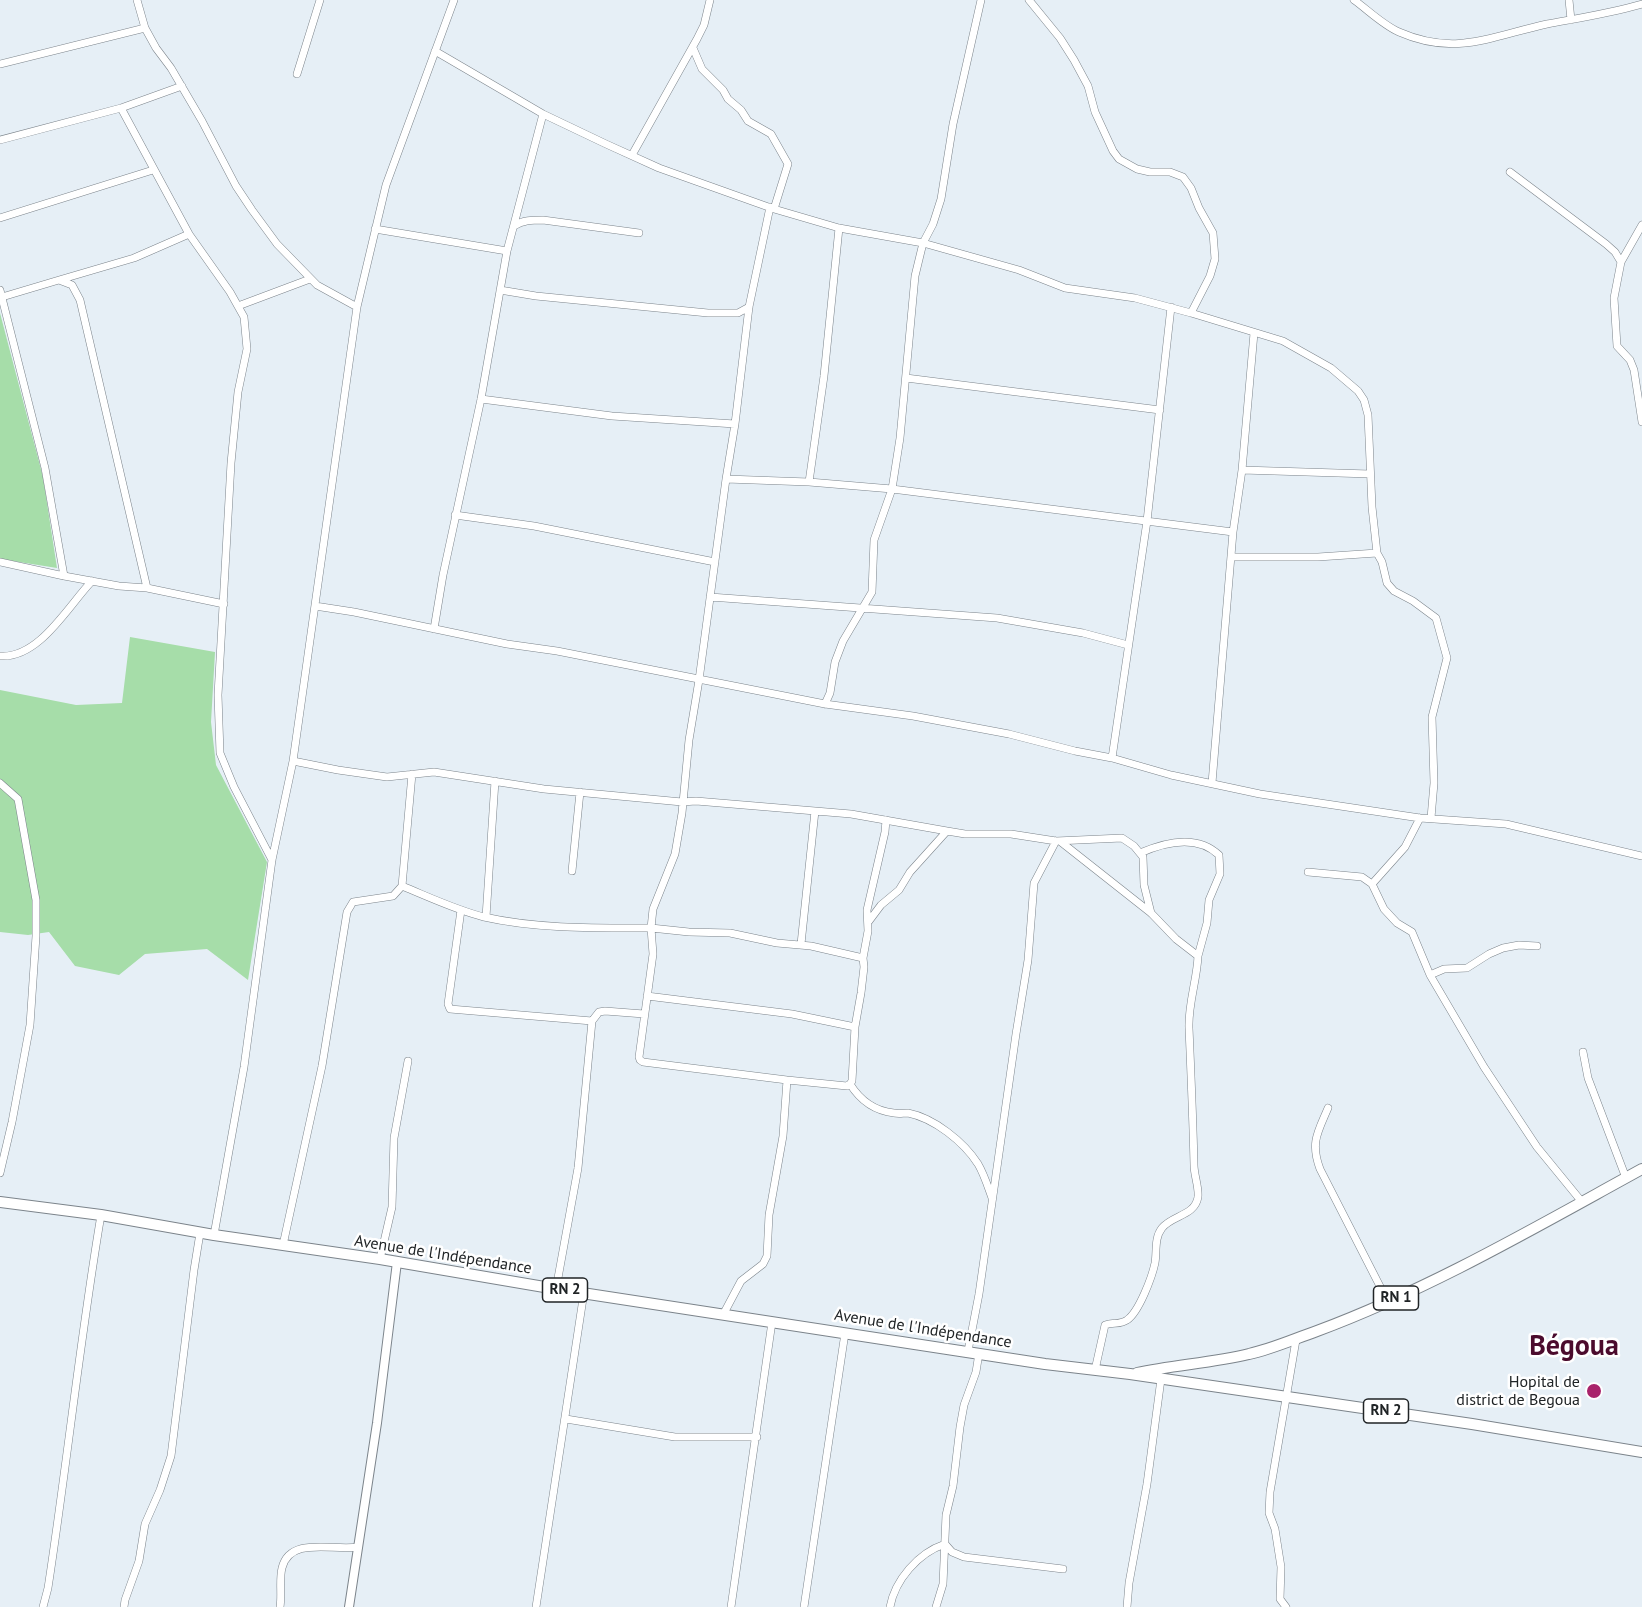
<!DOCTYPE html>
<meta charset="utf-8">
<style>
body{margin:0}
canvas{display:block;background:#e6eff6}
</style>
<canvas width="1642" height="1607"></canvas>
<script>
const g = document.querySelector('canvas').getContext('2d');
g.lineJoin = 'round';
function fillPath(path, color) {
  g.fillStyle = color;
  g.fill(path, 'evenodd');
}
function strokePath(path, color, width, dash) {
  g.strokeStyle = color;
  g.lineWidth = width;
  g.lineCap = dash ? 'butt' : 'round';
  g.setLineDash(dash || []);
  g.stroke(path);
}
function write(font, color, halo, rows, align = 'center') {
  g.font = font + ' "PT Sans",sans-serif';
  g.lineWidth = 5;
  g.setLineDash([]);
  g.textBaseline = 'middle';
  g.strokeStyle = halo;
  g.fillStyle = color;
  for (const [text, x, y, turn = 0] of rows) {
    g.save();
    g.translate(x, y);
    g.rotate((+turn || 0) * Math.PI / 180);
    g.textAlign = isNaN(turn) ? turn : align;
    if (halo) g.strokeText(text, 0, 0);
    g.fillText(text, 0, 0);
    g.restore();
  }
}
fillPath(new Path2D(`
 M 0,313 L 43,477 L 57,568 L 0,559 Z
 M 130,637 L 215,652 L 211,722 L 216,765 L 267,862 L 248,980 L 207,949 L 145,954 L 119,975 L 75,966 L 49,932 L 28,935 L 0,932 L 0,690 L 76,705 L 122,703 Z`), '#a6dda9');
const minor = new Path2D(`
 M 137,0 L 145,28 L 156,48 L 171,68 L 202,121 L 236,186 L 252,210 L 277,244 L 317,285 L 357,307
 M 1029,0 L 1060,38 L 1074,60 L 1088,86 L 1095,112 L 1113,151 L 1119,159 L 1137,169 L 1150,172 L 1170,172 L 1183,177 L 1191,188 L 1199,208 L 1213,233 L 1215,259 L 1210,276 L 1191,313
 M 1354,0 C 1368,10 1383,25 1399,32 C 1456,57 1492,36 1547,24 C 1579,18 1611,13 1642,4
 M 1569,0 L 1571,20
 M 693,48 L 702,69 L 723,90 L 728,99 L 741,110 L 748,121 L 771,134 L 788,164 L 774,209
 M 435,51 L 543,114 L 606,144 L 659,168 L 774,209 L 839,228 L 923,243 L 1019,270 L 1065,288 L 1135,298 L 1191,313 L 1283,341 L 1331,368 L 1358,391 L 1364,400 L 1368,415 L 1372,507 L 1377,553 L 1382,562 L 1387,583 L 1394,591 L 1413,601 L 1436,618 L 1447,658 L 1432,717 L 1434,783 L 1431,818
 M 0,64 L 145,28
 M 297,74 L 320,0
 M 121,108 L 189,234 L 230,292 L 244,317 L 247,349 L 238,392 L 231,463 L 218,695 L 220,753 L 234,787 L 272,860
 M 0,140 L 121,108 L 182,86
 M 632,155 L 697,39 L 704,25 L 710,0
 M 1510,172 L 1606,244 L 1615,252 L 1621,262 L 1614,298 L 1617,346 L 1630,360 L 1634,370 L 1642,422
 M 770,207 L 749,307 L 735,424 L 726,479 L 699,680 L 689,740 L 682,813 L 675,854 L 653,909 L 651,928 L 689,932 L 730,933 L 777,943 L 811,946 L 863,958
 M 0,218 L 153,170
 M 514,226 C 523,220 532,220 543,220 L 639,233
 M 375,229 L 507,251
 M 1621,262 L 1642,225
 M 59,280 L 134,258 L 189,234
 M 0,290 L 45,468 L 64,576
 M 500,290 L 536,296 L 708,313 L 738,313 L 749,307
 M 2,297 L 59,280 L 72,285 L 80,300 L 147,588
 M 238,306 L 310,279
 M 906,378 L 1160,410
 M 481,399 L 612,416 L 735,424
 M 1242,470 L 1370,474
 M 726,479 L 809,482 L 892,489 L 1233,532
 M 809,482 L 824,376 L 839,228
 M 455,515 L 534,526 L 715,562
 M 1231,557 L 1318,557 L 1377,553
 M 0,562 L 64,576 L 119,586 L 147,588 L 224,604
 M 710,597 L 997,618 L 1083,633 L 1128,645
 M 315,606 L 354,612 L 507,644 L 557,651 L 825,704 L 913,716 L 1009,734 L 1075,751 L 1112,758 L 1171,775 L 1260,794 L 1420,818 L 1506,824 L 1642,856
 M 434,629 L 443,575 L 481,399 L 507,251 L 543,114
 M 0,656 C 39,659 68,606 92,581
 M 825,704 L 830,693 L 835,662 L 843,641 L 872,592 L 874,540 L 892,489 L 900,438 L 915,276 L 923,243 L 933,224 L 941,199 L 953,124 L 981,0
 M 1112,758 L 1147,521 L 1171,307
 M 293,761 L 338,770 L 387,777 L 434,772 L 544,789 L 682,802 L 696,801 L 851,814 L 947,831
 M 0,783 L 18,799 L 36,900 L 36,936 L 30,1025 L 12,1122 L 0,1173
 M 1212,783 L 1233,532 L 1242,470 L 1254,333
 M 886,820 L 885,832 L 867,910 L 868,931 L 863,958 L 864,967 L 861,993 L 855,1027 L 852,1081 L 850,1084 C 860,1100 875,1111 894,1113 C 899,1114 903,1113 908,1113 C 934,1118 964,1142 978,1164 C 984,1174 988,1187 992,1198
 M 1061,842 L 1151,913 L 1176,939 L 1198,956 C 1197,980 1188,1004 1189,1028 C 1191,1074 1193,1120 1194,1165 C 1194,1175 1199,1187 1198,1197 C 1195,1216 1172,1215 1162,1228 C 1154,1238 1157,1252 1155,1263 C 1152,1277 1139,1312 1127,1320 C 1120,1325 1113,1322 1105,1325 L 1095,1370
 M 1140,853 C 1165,842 1197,834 1219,855 L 1220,874 L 1209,900 L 1207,923 L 1198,956
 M 572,871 L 580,792
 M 1308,872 L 1362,877 L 1372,884 L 1384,909 L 1397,923 L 1412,932 L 1430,975 L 1484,1067 L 1537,1147 L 1582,1202
 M 1372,884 L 1405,847 L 1420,818
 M 402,886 C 429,897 456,910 484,917 C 537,929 596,928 651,928 L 653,954 L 639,1057 L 640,1060 L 643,1062 L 787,1080 L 847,1086 L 850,1084
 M 461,910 L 448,1004 L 450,1009 L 592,1021
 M 486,917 L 495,781
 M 869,921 L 881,905 L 899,890 L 910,872 L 947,831 L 965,834 L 1011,834 L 1056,841 L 1122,838 L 1134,846 L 1143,857 L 1144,885 L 1151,913
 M 801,944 L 815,811
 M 1430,975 L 1444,969 L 1467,968 L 1489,954 L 1503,948 L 1519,945 L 1537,946
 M 647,996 L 792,1014 L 855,1027
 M 1583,1052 L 1588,1078 L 1626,1178
 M 1328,1108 C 1318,1132 1310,1142 1320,1169 L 1388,1302
 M 214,1235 L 244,1067 L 272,860 L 293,761 L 357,307 L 386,185 L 454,0
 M 283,1245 L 322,1066 L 347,912 L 353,902 L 393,896 L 402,886 L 412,774
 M 380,1259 L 392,1207 L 394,1138 L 408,1061
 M 556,1289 L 578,1168 L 592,1021 L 599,1012 L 605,1011 L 644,1014
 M 724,1313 L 741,1281 L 763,1264 L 767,1256 L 769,1215 L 783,1136 L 787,1080
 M 968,1351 L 979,1294 L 1016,1034 L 1028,960 L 1034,883 L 1056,841
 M 566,1419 L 675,1437 L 757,1437
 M 43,1607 L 48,1588 C 67,1464 80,1339 101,1215
 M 124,1607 L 125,1600 L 139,1561 L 145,1524 L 160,1490 L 171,1456 L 194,1270 L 200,1233
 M 280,1607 C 282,1595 279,1580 282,1568 C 290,1536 332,1551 358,1547
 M 536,1607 L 584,1292
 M 731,1607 L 772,1322
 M 804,1607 L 845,1333
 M 890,1607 C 895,1580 918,1553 945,1544 L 952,1552 L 964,1557 L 1063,1569
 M 936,1607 L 943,1584 L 946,1515 L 953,1486 L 960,1427 L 964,1405 L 976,1372 L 979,1353
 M 1127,1607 L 1129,1583 L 1147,1484 L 1161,1379
 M 1286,1607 L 1280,1599 L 1281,1567 L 1275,1529 L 1269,1513 L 1270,1492 L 1296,1340`);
const tertiary = new Path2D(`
 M 349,1607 L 377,1423 L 397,1262`);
const primary = new Path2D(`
 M 0,1202 L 101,1215 L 214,1235 L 380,1259 L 556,1289 L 1045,1364 L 1130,1374 L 1472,1424 L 1642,1452
 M 1137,1373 C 1173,1365 1212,1363 1249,1354 C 1272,1349 1294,1339 1317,1331 C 1430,1289 1536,1227 1642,1169`);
strokePath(minor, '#7c848b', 8);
strokePath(tertiary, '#7c848b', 10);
strokePath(primary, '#7c848b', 12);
strokePath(minor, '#fff', 7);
strokePath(tertiary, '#fff', 8);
strokePath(primary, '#fff', 10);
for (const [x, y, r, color] of [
 [1594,1391,8,"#a9236b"]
]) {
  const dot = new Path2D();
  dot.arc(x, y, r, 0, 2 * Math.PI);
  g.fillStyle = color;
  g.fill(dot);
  strokePath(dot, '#fff', 2);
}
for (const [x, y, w] of [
 [565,1290,45],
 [1396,1298,45],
 [1386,1411,45]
]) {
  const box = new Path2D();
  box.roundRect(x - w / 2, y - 12, w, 24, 4.5);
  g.fillStyle = '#fff';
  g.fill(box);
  strokePath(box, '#202426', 1.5);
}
write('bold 15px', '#202426', null, [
 ["RN 2",565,1290],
 ["RN 1",1396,1298],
 ["RN 2",1386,1411]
]);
write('16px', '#202426', '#fff', [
 ["Avenue de l'Indépendance",443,1255,9],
 ["Avenue de l'Indépendance",923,1329,9]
]);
write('16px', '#202426', '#fff', [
 ["Hopital de",1580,1382],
 ["district de Begoua",1580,1400]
], 'right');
write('bold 28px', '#4b0b2d', '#fff', [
 ["Bégoua",1574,1347]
]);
</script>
